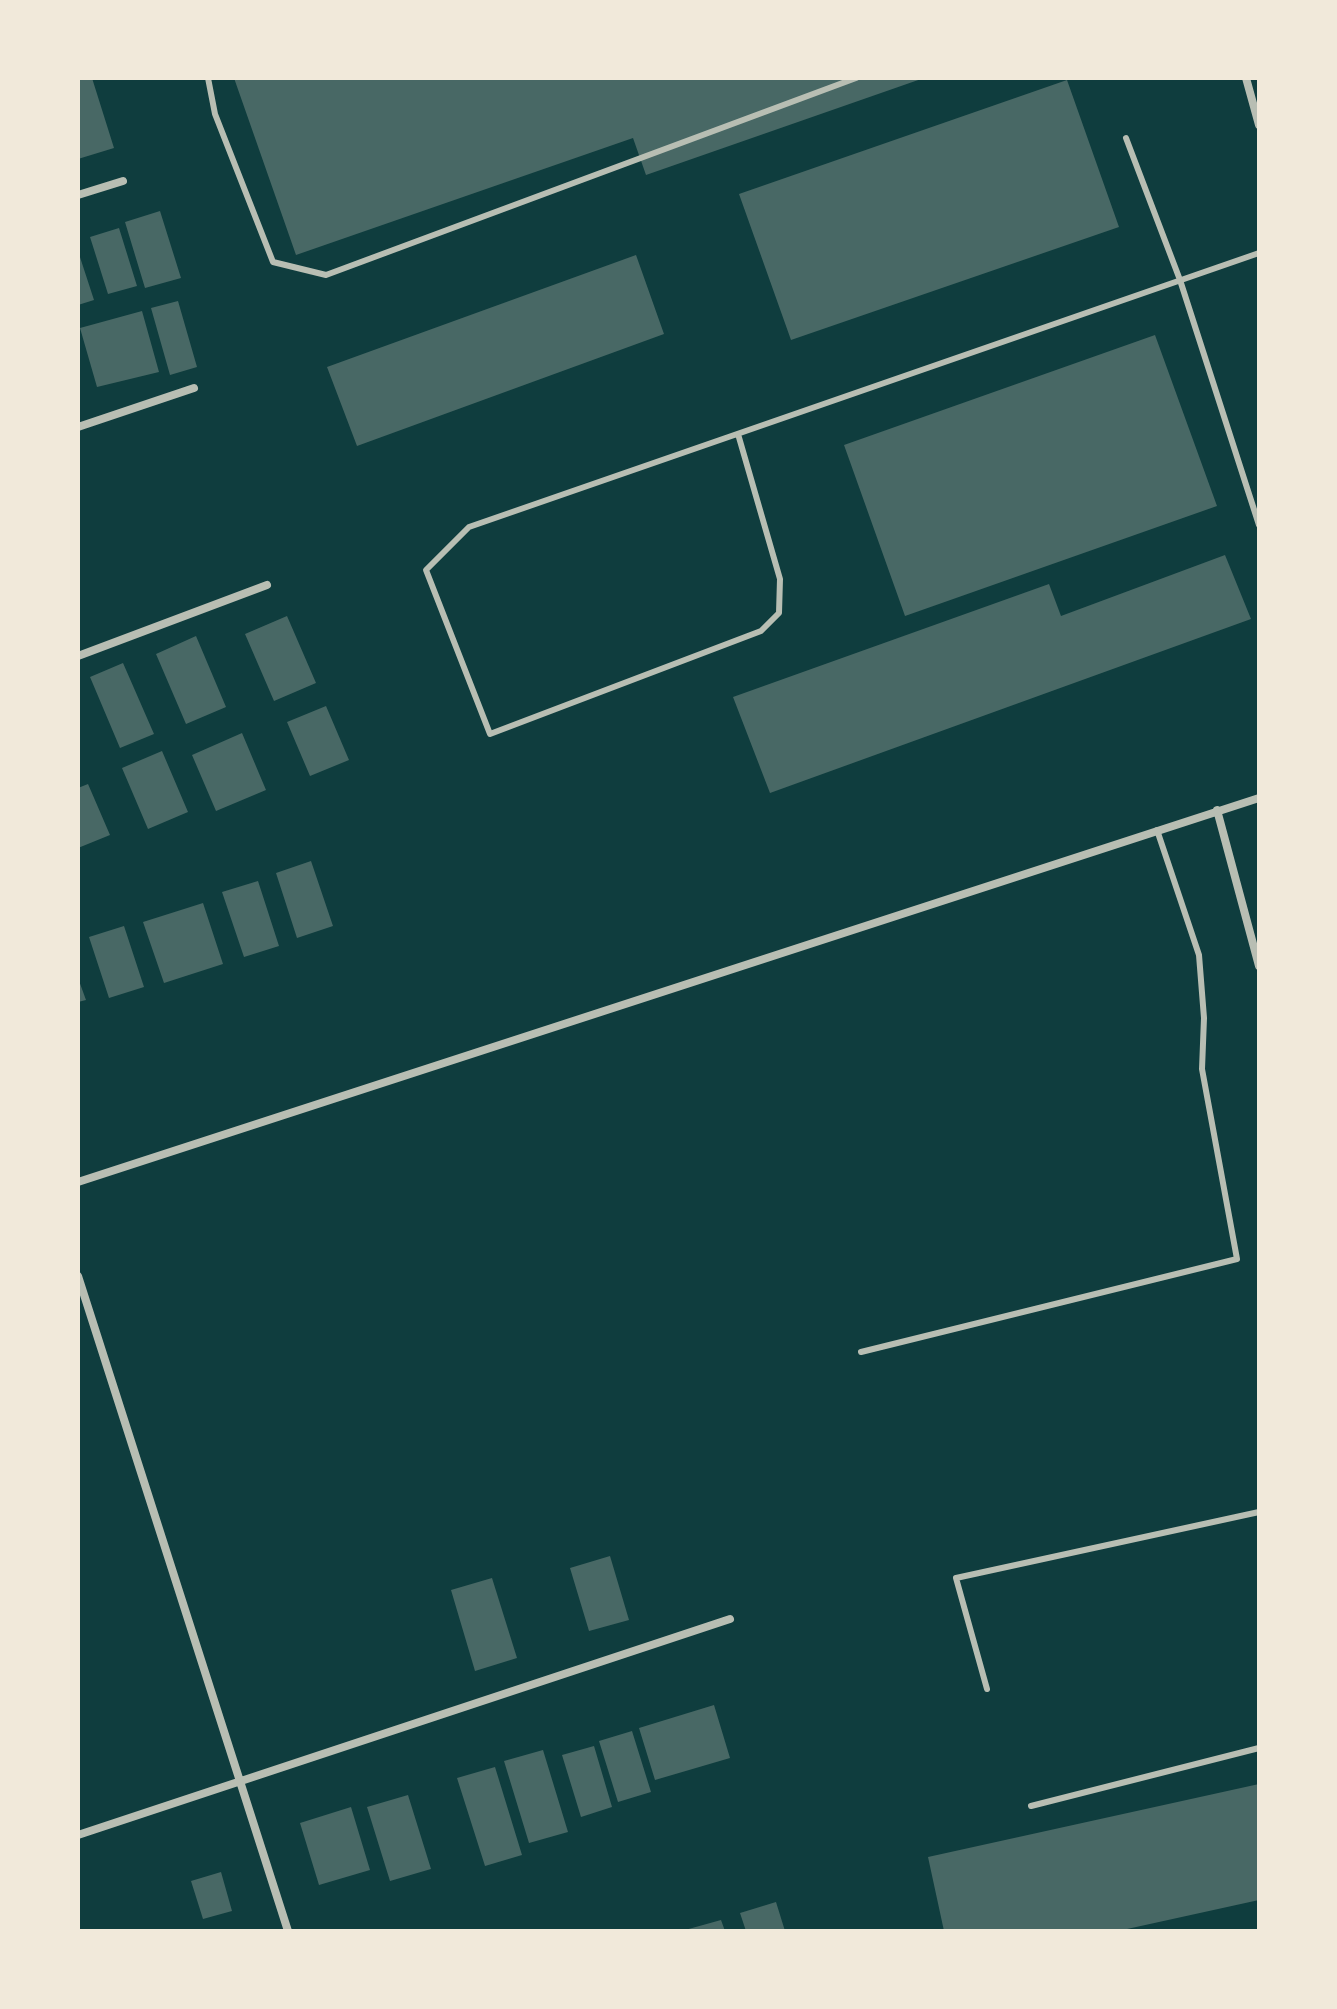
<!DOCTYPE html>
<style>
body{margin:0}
#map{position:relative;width:1337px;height:2009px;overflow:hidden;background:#0f3d3e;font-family:"PT Sans",sans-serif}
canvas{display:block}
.frame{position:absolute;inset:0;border:80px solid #f1e9da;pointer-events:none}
</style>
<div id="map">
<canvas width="1337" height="2009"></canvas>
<div class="frame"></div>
</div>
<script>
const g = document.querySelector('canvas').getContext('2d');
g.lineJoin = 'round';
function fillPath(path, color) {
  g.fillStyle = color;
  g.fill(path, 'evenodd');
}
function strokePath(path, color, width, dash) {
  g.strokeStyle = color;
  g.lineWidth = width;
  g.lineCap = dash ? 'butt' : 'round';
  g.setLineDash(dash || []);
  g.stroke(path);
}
fillPath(new Path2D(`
 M 78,78 L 92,78 L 114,148 L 78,159 Z
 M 234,78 L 924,78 L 646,175 L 633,138 L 296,255 Z
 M 1067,80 L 1119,227 L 791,340 L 739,194 Z
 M 160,211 L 181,278 L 145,288 L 125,222 Z
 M 119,228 L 137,286 L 108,294 L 90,237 Z
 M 78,251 L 94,300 L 78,305 Z
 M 636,255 L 664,334 L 357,446 L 327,367 Z
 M 178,301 L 197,367 L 170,375 L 151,308 Z
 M 142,311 L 159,372 L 97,387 L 80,328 Z
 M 1155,335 L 1217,506 L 905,616 L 844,445 Z
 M 1225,555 L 1251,619 L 770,793 L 733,697 L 1049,584 L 1061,616 Z
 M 287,616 L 316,683 L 274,701 L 245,634 Z
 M 196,636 L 226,707 L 186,724 L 156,654 Z
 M 123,663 L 154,734 L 120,748 L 90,677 Z
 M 326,706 L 349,760 L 310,776 L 287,722 Z
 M 242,733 L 266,790 L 216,811 L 192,755 Z
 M 162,751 L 188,812 L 148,829 L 122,768 Z
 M 88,784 L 110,835 L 78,848 L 78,788 Z
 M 311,861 L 333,926 L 297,938 L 276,873 Z
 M 258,881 L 279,946 L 244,957 L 222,892 Z
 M 203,903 L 223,964 L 164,983 L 143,922 Z
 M 124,926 L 144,987 L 109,998 L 89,937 Z
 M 78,978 L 86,1000 L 78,1002 Z
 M 610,1556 L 629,1620 L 589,1631 L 570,1568 Z
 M 492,1578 L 517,1658 L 475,1671 L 451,1590 Z
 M 714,1705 L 730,1758 L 655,1780 L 639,1728 Z
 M 632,1731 L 651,1792 L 618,1802 L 599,1741 Z
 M 594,1746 L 612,1807 L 581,1817 L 562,1755 Z
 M 543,1750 L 568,1832 L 529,1843 L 504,1761 Z
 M 495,1767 L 522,1855 L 485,1866 L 457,1778 Z
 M 1259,1784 L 1259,1900 L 1118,1931 L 944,1931 L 928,1857 Z
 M 408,1795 L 431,1869 L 390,1881 L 367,1807 Z
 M 351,1807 L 370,1870 L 319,1885 L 300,1823 Z
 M 221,1872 L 232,1911 L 203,1919 L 191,1881 Z
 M 776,1902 L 785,1931 L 746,1931 L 740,1913 Z
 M 721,1920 L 725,1931 L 686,1931 L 685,1930 Z`), '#486865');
strokePath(new Path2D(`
 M 208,78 L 215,114 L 273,262 L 326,275 L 856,78
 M 1126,138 L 1180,280 L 1259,525
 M 738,434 L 780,579 L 779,613 L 761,631 L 490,734 L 426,570 L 469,527 L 1259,253
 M 861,1352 L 1237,1259 L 1202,1069 L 1204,1018 L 1199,955 L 1157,830
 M 987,1689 L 956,1578 L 1259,1512
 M 1031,1806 L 1259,1748`), '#b8beb3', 6);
strokePath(new Path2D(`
 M 1246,78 L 1259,125
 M 78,195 L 123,181
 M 78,427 L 194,388
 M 78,656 L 267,585
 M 1217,810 L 1259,966
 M 78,1182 L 1259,798
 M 78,1276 L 288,1931
 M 78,1835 L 730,1619`), '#b8beb3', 8);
</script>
